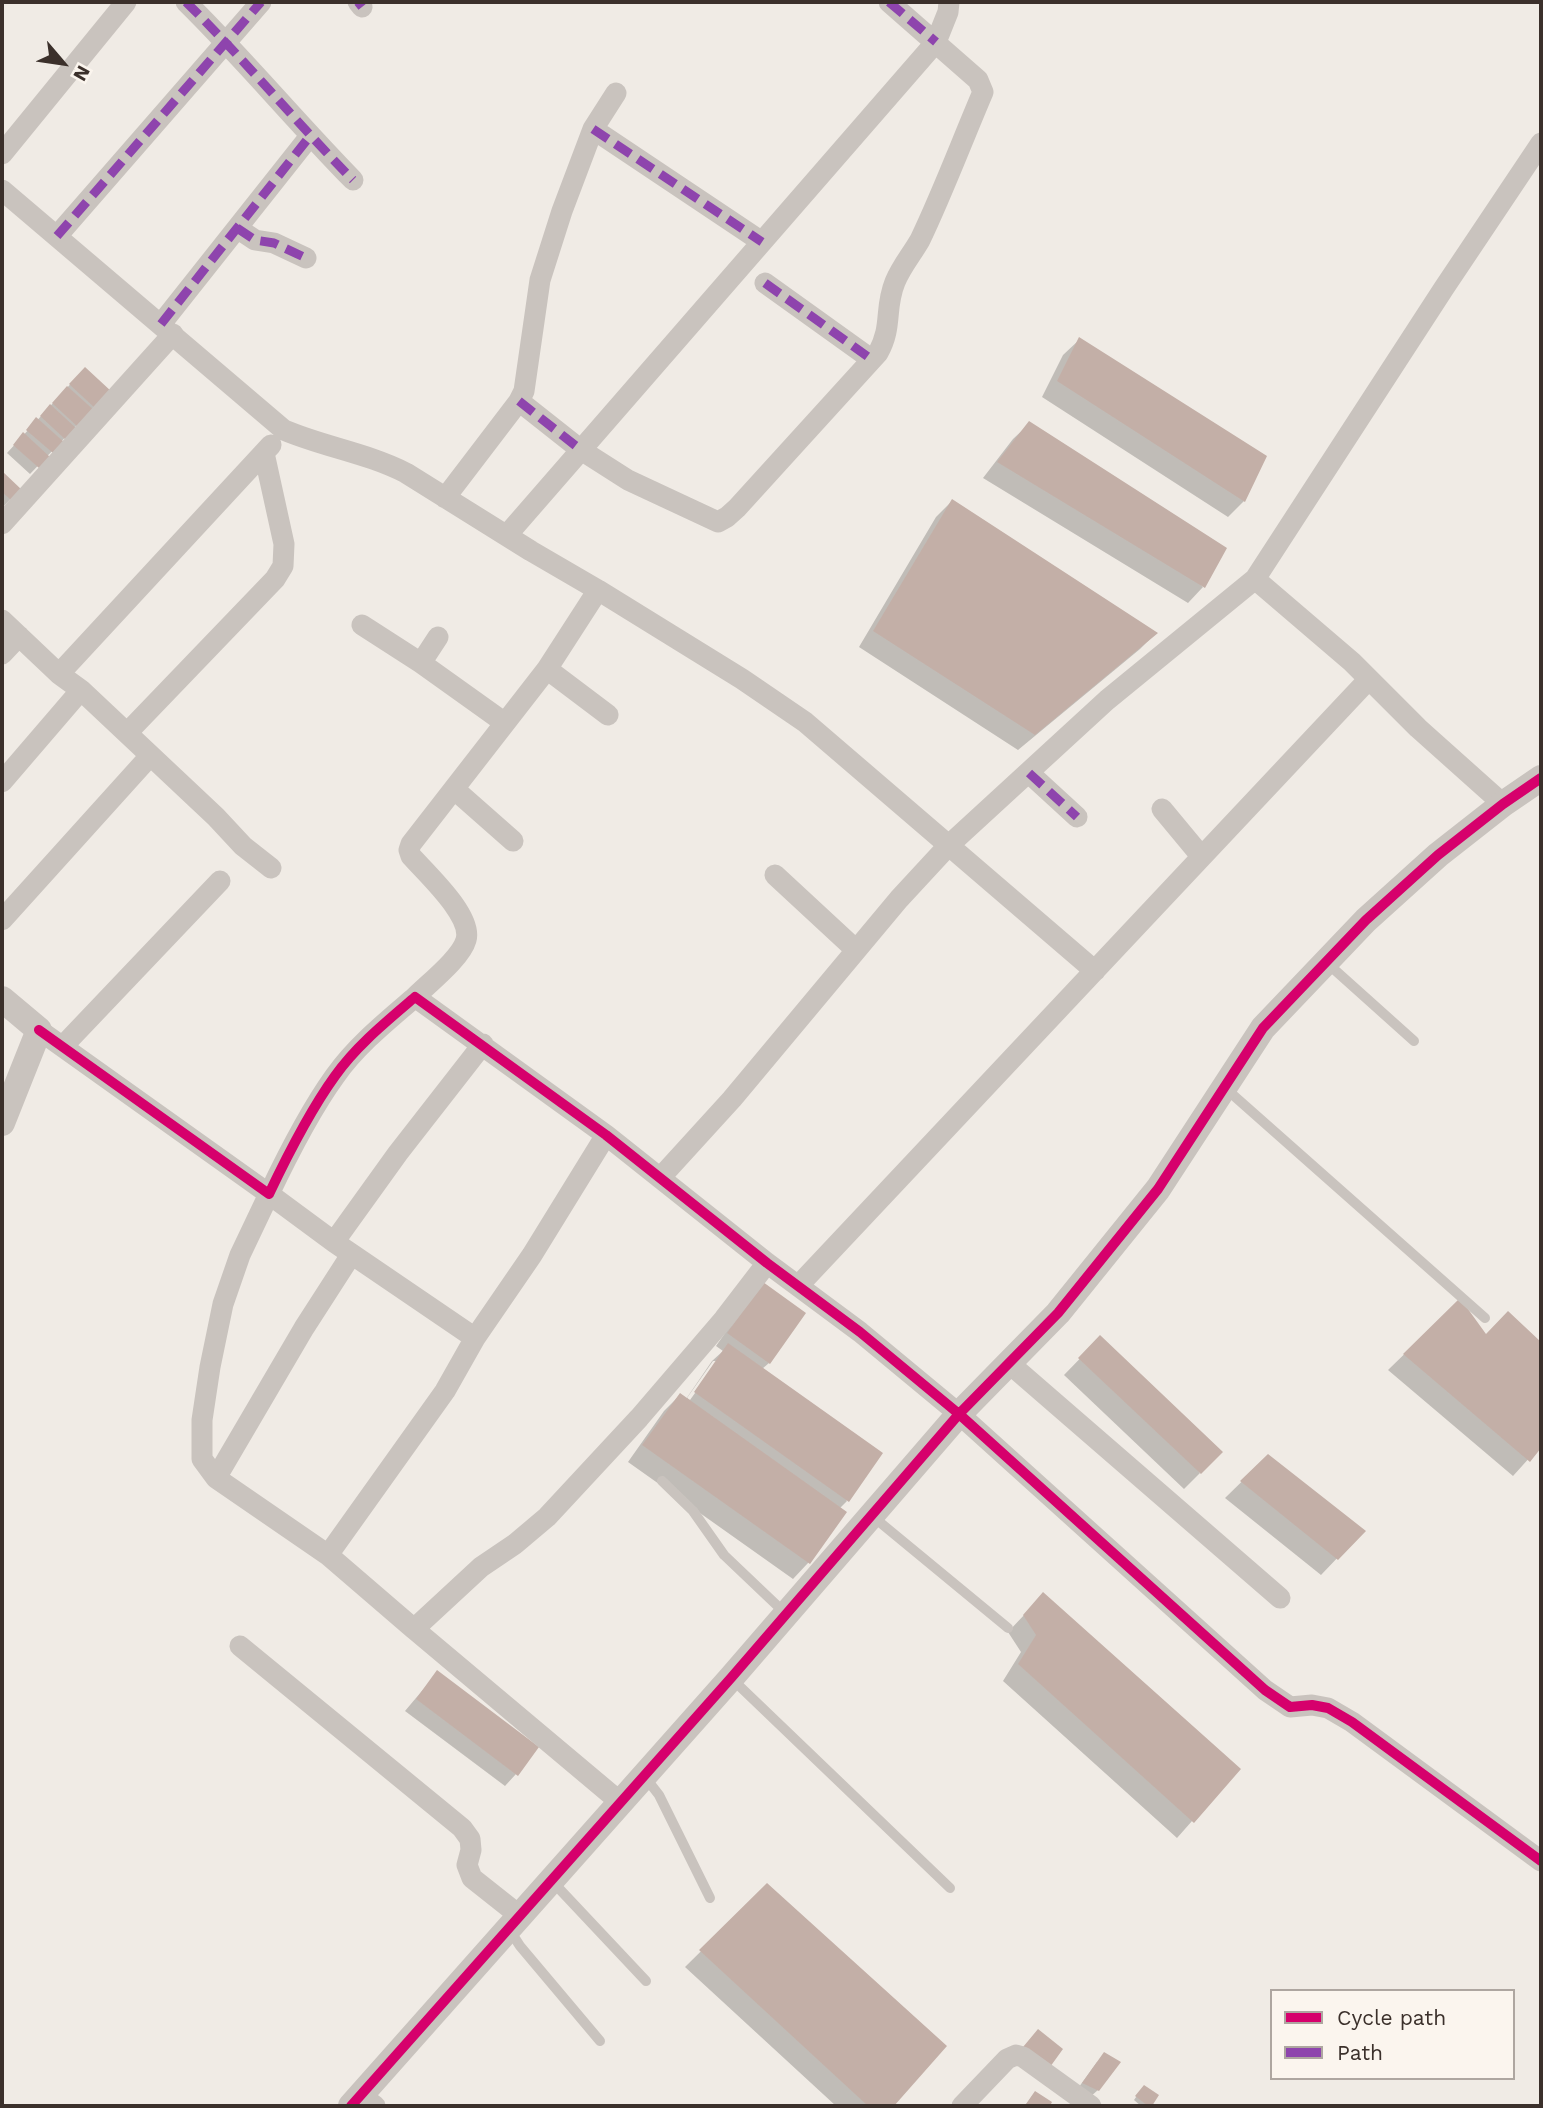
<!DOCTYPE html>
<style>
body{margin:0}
#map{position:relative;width:1543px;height:2108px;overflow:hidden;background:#f0ebe5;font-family:"Work Sans",sans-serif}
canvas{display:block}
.frame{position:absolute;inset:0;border:4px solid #3b302b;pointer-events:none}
.legend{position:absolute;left:1270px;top:1989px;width:245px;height:91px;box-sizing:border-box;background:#fbf5ee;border:2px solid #aea6a0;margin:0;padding:9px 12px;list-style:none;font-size:21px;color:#3b302b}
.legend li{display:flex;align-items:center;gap:14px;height:35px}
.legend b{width:35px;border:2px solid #aea6a0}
.north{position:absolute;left:28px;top:28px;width:70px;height:70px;-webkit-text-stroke:5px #fbf5ee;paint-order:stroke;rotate:119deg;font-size:19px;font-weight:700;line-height:28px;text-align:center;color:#3b302b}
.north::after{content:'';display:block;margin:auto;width:24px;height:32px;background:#3b302b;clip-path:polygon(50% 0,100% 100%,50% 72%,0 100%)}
</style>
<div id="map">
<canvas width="1543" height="2108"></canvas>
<div class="frame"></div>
<ul class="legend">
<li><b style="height:9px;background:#d6006c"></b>Cycle path</li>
<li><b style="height:9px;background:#8e44ad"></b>Path</li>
</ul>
<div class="north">N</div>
</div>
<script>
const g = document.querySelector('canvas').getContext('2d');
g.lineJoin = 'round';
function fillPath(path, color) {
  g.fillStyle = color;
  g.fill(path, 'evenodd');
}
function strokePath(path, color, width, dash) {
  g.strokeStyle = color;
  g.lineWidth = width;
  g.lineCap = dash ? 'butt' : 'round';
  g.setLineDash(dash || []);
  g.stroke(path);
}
fillPath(new Path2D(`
 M 1079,340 L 1244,501 L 1228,517 L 1042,397 L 1063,355 Z
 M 77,377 L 109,392 L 30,474 L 7,453 Z
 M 1029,424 L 1203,587 L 1188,603 L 983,478 L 1013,439 Z
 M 2,474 L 19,490 L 2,508 Z
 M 952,501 L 1156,633 L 1140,649 L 1018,750 L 859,647 L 936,517 Z
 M 751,1296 L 769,1363 L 762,1369 L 847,1501 L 840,1508 L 845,1512 L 808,1563 L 793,1579 L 628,1462 L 664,1411 L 680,1395 L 686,1399 L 712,1361 L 723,1351 L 716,1346 ZM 713,1361 L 718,1361 L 690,1400 L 687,1398 Z
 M 1459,1301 L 1485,1337 L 1508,1314 L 1541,1344 L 1541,1445 L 1513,1476 L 1388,1370 Z
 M 1100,1338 L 1200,1473 L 1184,1489 L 1064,1375 Z
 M 1268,1456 L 1363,1531 L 1321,1575 L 1225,1498 Z
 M 1043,1595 L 1238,1769 L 1177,1838 L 1003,1681 L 1021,1652 L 1008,1632 Z
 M 437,1673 L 516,1774 L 505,1786 L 405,1711 Z
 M 767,1886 L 945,2046 L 892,2106 L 836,2106 L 685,1967 Z
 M 1097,2062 L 1098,2090 L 1090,2097 L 1076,2091 Z
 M 1141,2090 L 1156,2095 L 1150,2106 L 1141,2106 L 1134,2100 Z
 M 1032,2096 L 1050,2103 L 1048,2106 L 1025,2106 Z`), '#0003');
fillPath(new Path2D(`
 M 1079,337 L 1267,456 L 1245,502 L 1057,381 Z
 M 85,367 L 112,392 L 96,409 L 69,384 Z
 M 67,386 L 95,411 L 79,428 L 52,403 Z
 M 50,404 L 77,429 L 66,440 L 40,416 Z
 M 36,417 L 64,442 L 53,453 L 26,430 Z
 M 1029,421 L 1227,548 L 1205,588 L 997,462 Z
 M 23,432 L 50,457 L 39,468 L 13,445 Z
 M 2,471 L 22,490 L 11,500 L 2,492 Z
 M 952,499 L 1158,633 L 1035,735 L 873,631 Z
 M 763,1282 L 806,1313 L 770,1364 L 727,1333 Z
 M 1460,1298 L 1486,1334 L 1508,1311 L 1541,1342 L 1541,1448 L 1530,1462 L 1403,1354 Z
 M 1100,1335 L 1223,1452 L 1201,1474 L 1078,1358 Z
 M 728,1343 L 883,1453 L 849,1502 L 694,1392 Z
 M 680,1393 L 847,1512 L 810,1564 L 642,1445 Z
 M 1268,1454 L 1366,1531 L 1338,1560 L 1240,1481 Z
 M 1043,1592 L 1241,1769 L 1194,1823 L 1018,1664 L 1036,1635 L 1023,1615 Z
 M 437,1670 L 539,1747 L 518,1776 L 416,1699 Z
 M 767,1883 L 947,2046 L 894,2106 L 868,2106 L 699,1950 Z
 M 1038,2029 L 1063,2049 L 1050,2067 L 1023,2047 Z
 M 1104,2052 L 1121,2062 L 1099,2091 L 1082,2083 Z
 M 1144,2085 L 1159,2095 L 1152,2106 L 1148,2106 L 1135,2096 Z
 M 1035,2091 L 1052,2102 L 1050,2106 L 1026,2104 Z`), '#c3afa7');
strokePath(new Path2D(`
 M 1327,963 L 1414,1041
 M 1224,1087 L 1485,1318
 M 662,1481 L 693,1511 L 724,1555 L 786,1614
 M 871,1515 L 1008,1628
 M 731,1678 L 950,1888
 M 645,1777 L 659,1795 L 710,1898
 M 551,1880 L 646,1981
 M 509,1929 L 520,1946 L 600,2041`), '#c9c3be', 10);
strokePath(new Path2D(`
 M 186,2 C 244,59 296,122 353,180
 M 358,2 L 362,7
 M 593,129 L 762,242
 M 2,154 L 126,2
 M 2,190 L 284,430 C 324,447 367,453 406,473 L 531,551 L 598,590 L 742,679 L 805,722 L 1095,971
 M 237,228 L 255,240 L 274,243 L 306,258
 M 57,236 L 261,2
 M 765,283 L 871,359
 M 161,324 L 310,136
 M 519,401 L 581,450 L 628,480 L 718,522 L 727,517 L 737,508 L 878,353 C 893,326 884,309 895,282 C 901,267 912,254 920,240 C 943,192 962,141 983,92 L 978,80 L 889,2
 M 445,498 L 519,401 L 524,391 L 540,280 L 562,211 L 593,129 L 616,93
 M 2,524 L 173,334
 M 507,535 L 936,42 L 948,12 L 949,2
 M 2,620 L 59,674 L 81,690 L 216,817 L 243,846 L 271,868
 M 362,625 L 421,663
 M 438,637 L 421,663 L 505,723
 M 2,654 L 19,636
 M 547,669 L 608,715
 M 59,674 L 271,445
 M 127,733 L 275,579 L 283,566 L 284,544 L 264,453
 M 1029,773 L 1077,817
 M 2,782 L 81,690
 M 454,789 L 513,841
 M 1503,804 L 1418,728 L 1352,662 L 1255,579 L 1444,288 L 1541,143
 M 1162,809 L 1201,856
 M 775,875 L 856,950
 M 2,920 L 150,756
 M 415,997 C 429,983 461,958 466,940 C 473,916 427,874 411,856 L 409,850 L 411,844 L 547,669 L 598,590
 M 39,1030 L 269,1194 C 288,1154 309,1112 335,1076 C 356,1046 387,1021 415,997 L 606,1135 L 767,1263 L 860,1332 L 959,1414 L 1265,1690 L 1290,1707 L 1312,1705 L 1328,1708 L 1352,1722 L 1541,1861
 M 63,1046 L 220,881
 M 660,1178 L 732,1099 L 899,899 L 948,846 L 1107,700 L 1255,579
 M 334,1242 L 269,1194 L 240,1255 L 223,1304 L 210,1367 L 202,1420 L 202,1459 L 216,1478 L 328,1555 L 414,1629 L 481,1567 L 515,1544 L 547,1517 L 639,1418 L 724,1319 L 767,1263
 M 798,1286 L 1369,679
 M 475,1338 L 334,1242 L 398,1153 L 483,1044
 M 1010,1364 L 1280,1598
 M 216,1478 L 304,1328 L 351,1255
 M 328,1555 L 445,1391 L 475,1338 L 532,1255 L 606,1135
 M 414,1629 L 620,1802
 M 240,1646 L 462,1828 L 470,1839 L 471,1850 L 467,1865 L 472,1878 L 520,1916
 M 360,2095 L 375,2106
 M 962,2106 L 1007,2059 L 1016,2055 L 1023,2057 L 1091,2106`), '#c9c3be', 21);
strokePath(new Path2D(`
 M 2,999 L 39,1030 L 2,1123
 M 351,2106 L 731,1678 L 959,1414 L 1058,1313 L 1158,1189 L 1263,1028 L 1366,920 L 1438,855 L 1503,804 L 1541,778`), '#c9c3be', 26);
strokePath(new Path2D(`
 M 186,2 C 244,59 296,122 353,180
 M 358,2 L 362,7
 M 889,2 L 936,42
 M 593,129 L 762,242
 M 237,228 L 255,240 L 274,243 L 306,258
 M 57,236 L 261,2
 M 765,283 L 871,359
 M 161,324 L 310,136
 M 519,401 L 581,450
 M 1029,773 L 1077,817`), '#8e44ad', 9, [18, 9]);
strokePath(new Path2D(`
 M 39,1030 L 269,1194 C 288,1154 309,1112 335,1076 C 356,1046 387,1021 415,997 L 606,1135 L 767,1263 L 860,1332 L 959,1414 L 1265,1690 L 1290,1707 L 1312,1705 L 1328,1708 L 1352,1722 L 1541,1861
 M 351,2106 L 731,1678 L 959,1414 L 1058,1313 L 1158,1189 L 1263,1028 L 1366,920 L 1438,855 L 1503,804 L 1541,778`), '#d6006c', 10);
</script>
